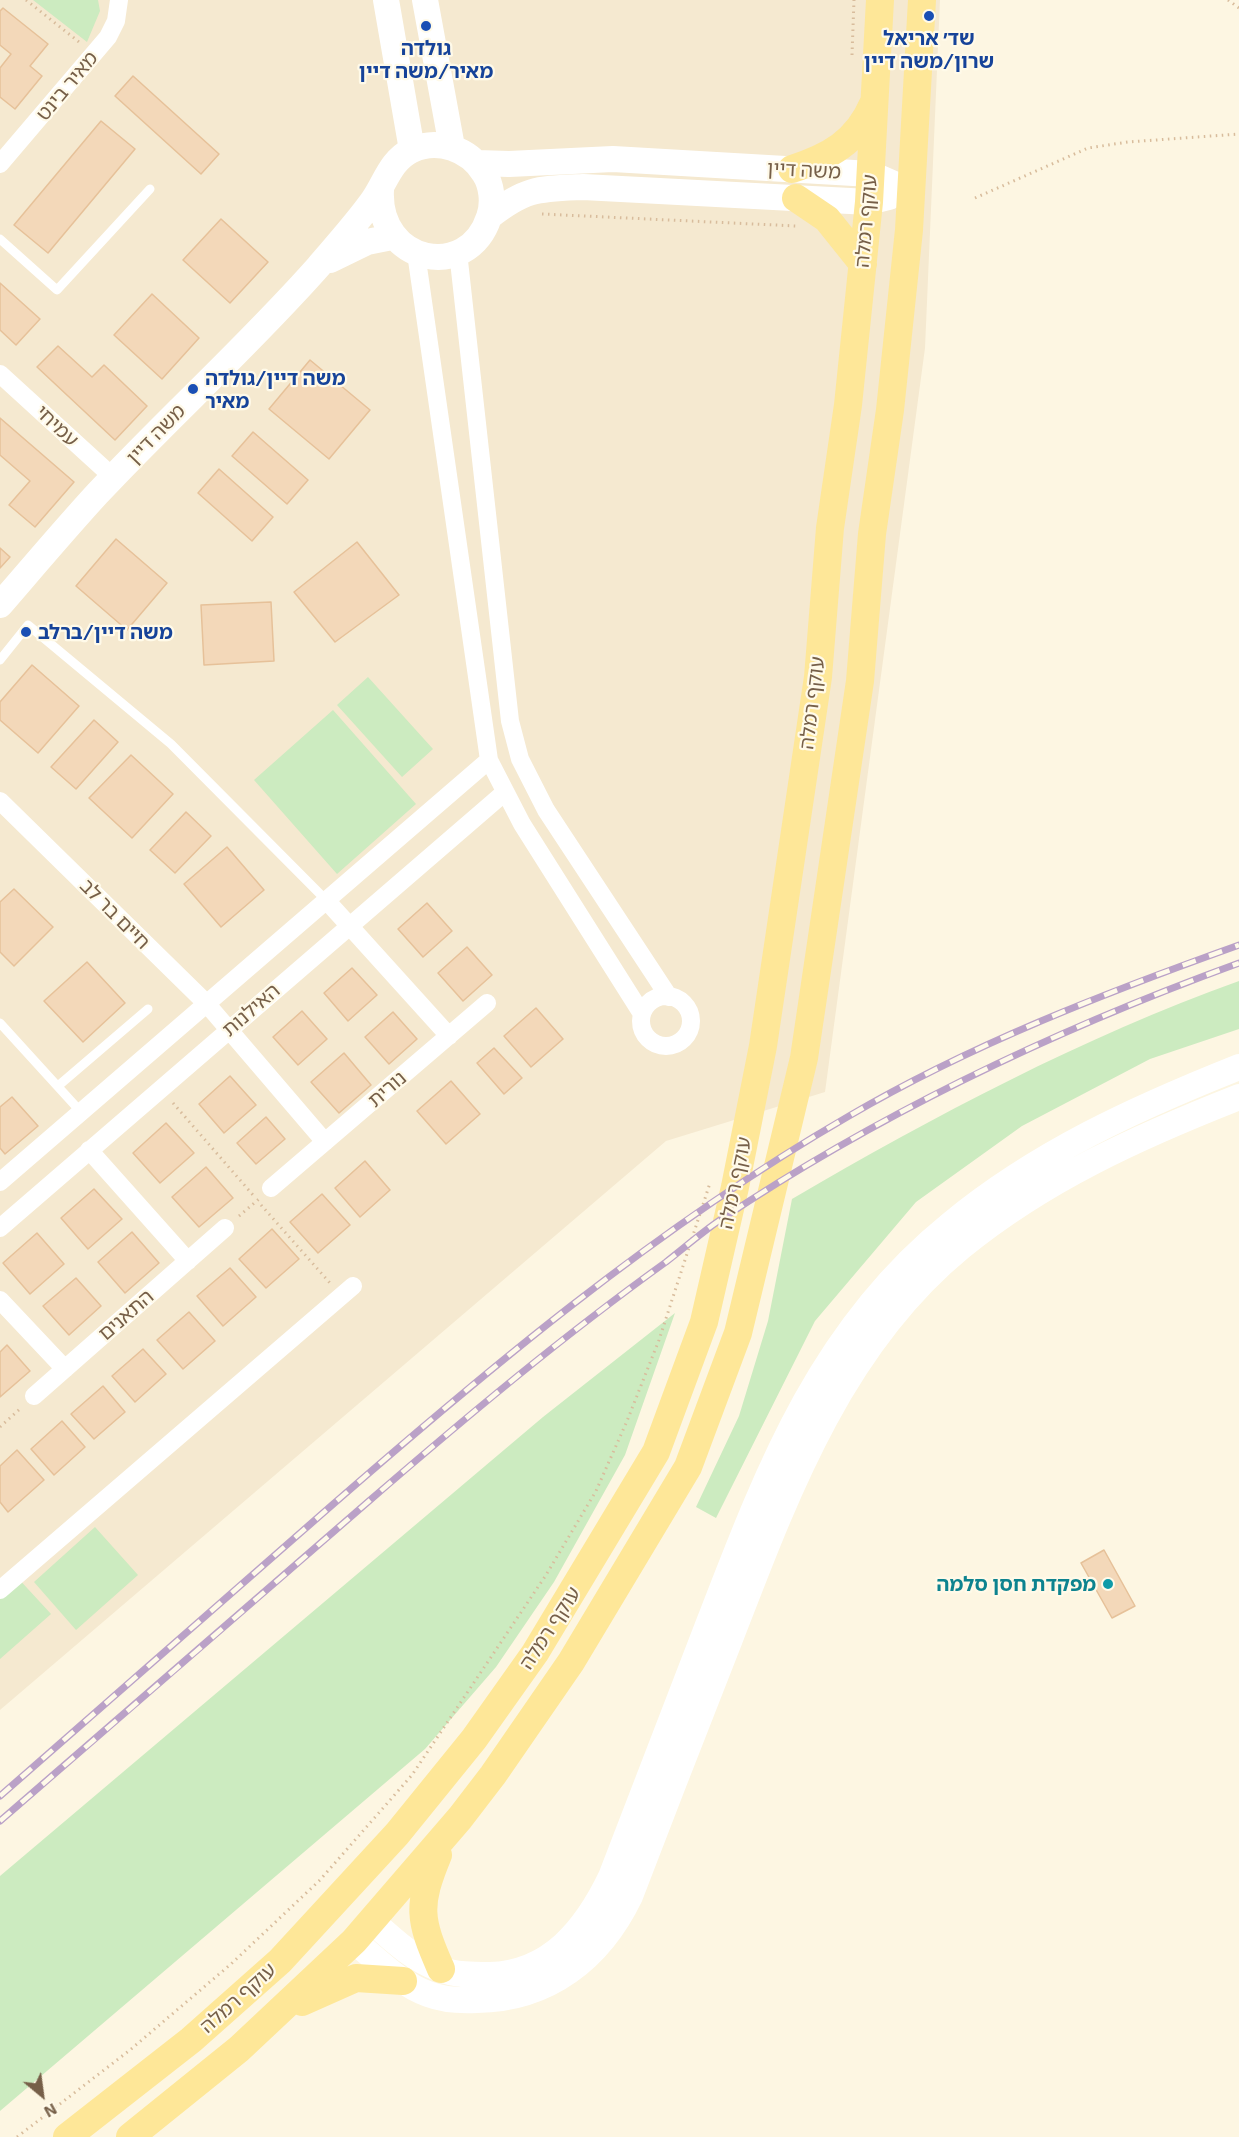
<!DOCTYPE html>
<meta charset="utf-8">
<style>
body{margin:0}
#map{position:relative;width:1239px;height:2137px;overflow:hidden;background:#fdf6e2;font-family:"Exo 2",sans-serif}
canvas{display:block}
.north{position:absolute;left:12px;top:2065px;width:60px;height:60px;-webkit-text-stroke:4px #fffae9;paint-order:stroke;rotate:151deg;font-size:16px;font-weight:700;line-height:24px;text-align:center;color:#765f48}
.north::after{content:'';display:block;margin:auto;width:21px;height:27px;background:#765f48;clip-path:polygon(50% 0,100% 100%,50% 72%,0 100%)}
</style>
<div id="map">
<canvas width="1239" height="2137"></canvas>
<div class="north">N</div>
</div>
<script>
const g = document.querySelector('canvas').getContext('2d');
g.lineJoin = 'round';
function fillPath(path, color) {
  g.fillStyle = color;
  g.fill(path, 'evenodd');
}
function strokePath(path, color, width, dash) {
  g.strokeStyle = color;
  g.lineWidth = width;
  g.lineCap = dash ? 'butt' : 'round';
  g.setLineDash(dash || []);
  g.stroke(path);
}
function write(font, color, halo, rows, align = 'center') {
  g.font = font + ' "Exo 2","Noto Sans Hebrew",sans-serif';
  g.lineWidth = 4.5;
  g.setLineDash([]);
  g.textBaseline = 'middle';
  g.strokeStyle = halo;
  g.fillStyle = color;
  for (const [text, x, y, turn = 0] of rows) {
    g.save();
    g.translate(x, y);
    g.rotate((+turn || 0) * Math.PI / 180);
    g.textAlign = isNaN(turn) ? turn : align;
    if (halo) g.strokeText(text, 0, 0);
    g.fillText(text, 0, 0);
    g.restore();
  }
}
fillPath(new Path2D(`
 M 0,0 L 940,0 L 925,348 L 825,1092 L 666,1141 L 0,1710 Z`), '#f5e9d0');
fillPath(new Path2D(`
 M 33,0 L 98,0 L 100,11 L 87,42 Z
 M 368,677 L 433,749 L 402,777 L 337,705 Z
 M 333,710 L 416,804 L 337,874 L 254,780 Z
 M 1239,981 L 1239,1029 L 1150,1059 L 1022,1126 L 916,1202 L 815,1321 L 716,1518 L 696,1507 L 739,1416 L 768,1321 L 792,1199 C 934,1116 1083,1037 1239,981 Z
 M 675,1313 L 625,1455 L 554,1582 L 496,1667 L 425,1749 L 0,2111 L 0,1876 L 543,1417 Z
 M 95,1527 L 138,1575 L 76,1630 L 34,1582 Z
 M 16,1576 L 51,1614 L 0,1659 L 0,1590 Z`), '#ccebc0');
const building = new Path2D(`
 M 3,8 L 48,44 L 30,66 L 42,76 L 15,109 L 0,97 L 0,68 L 11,54 L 0,45 L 0,11 Z
 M 133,76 L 219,154 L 201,174 L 115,96 Z
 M 101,121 L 135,149 L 48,253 L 14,225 Z
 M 221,219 L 268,262 L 230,303 L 183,260 Z
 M 0,283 L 40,319 L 16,345 L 0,330 Z
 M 152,294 L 199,338 L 162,379 L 114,335 Z
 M 58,346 L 92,377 L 104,365 L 147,406 L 115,440 L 37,367 Z
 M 310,360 L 370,410 L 329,459 L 269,409 Z
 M 0,418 L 74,482 L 35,527 L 9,505 L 30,481 L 0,455 Z
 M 253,432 L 308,480 L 287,504 L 232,456 Z
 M 219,469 L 273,517 L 252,541 L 198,493 Z
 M 116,539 L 167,583 L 127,630 L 76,586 Z
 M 357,542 L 399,595 L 335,642 L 294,592 Z
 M 0,548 L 10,557 L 0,568 Z
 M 271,602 L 274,661 L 204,665 L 201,605 Z
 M 32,665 L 79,706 L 38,753 L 0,720 L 0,702 Z
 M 94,720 L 118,742 L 76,789 L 51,767 Z
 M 131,755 L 173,794 L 132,838 L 89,798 Z
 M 186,812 L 211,836 L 175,873 L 150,850 Z
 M 227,847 L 264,890 L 221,927 L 184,884 Z
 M 14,889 L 53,927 L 14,966 L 0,952 L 0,902 Z
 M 427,903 L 452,931 L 423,957 L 398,929 Z
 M 467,947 L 492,975 L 463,1001 L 438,973 Z
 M 87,962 L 125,1003 L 83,1042 L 44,1001 Z
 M 352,968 L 377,995 L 348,1021 L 324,993 Z
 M 536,1008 L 563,1039 L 531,1067 L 504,1036 Z
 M 302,1011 L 327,1039 L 298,1065 L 273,1037 Z
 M 393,1012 L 417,1039 L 389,1064 L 365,1037 Z
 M 494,1048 L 522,1078 L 504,1094 L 477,1063 Z
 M 344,1053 L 371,1085 L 339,1113 L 311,1082 Z
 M 230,1076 L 256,1105 L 224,1133 L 199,1104 Z
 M 451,1081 L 480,1114 L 446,1144 L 417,1111 Z
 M 12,1097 L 38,1126 L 5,1154 L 0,1148 L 0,1107 Z
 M 266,1117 L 285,1139 L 256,1164 L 237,1143 Z
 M 166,1123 L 194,1153 L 160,1183 L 133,1153 Z
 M 365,1161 L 390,1190 L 360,1217 L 335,1188 Z
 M 206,1167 L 233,1198 L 199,1227 L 172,1197 Z
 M 94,1189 L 122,1219 L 88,1249 L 61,1218 Z
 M 322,1194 L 350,1225 L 318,1253 L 290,1222 Z
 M 272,1229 L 299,1259 L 266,1288 L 239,1259 Z
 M 132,1232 L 159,1263 L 125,1293 L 98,1262 Z
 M 37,1233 L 64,1264 L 30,1294 L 3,1263 Z
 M 230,1268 L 256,1297 L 223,1326 L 197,1296 Z
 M 76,1278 L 101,1306 L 69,1335 L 43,1306 Z
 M 189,1312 L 215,1341 L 183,1369 L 157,1340 Z
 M 7,1345 L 30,1371 L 0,1397 L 0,1352 Z
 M 143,1349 L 166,1374 L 135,1402 L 112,1376 Z
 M 103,1386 L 125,1412 L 94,1439 L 71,1414 Z
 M 62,1421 L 85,1447 L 54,1475 L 31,1449 Z
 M 17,1450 L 44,1480 L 8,1512 L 0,1502 L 0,1466 Z
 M 1104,1550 L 1135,1606 L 1112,1618 L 1081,1563 Z`);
fillPath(building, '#f3d8b9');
strokePath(building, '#e6c199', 1.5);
strokePath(new Path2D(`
 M 26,0 L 79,42
 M 1228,0 L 1239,8
 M 852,55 L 854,0
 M 975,198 L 1088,148 L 1128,142 L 1239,134
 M 542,214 L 796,226
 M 173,1103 L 253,1195
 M 261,1205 L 330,1283
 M 239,1216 L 259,1199
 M 0,1427 L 21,1408
 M 17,2137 L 130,2050 L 231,1964 L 320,1880 L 412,1775 L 546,1575 L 596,1491 L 627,1421 L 659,1340 L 710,1183`), '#d8bc9c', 3, [1.5, 4.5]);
strokePath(new Path2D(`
 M 0,239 L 57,290 L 150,189
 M 0,660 L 28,625 L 171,744 L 326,900
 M 0,1023 L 81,1112
 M 58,1086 L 148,1009`), '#fff', 9);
strokePath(new Path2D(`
 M 0,164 L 108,37 L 116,21 L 119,0
 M 458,252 L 510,721 L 520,759 L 546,810 L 669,997
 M 416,253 L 489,760 L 522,824 L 642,1014
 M 0,374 L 114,478
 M 0,801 L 206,1003 L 325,1142
 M 326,900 L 449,1036
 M641 1021a25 25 0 1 1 50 0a25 25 0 1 1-50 0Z
 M 89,1150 L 188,1261
 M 0,1182 L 489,760
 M 271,1188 L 487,1003
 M 0,1228 L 504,793
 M 0,1300 L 65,1369
 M 34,1396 L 225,1228
 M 0,1590 L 353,1286`), '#fff', 18);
strokePath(new Path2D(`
 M 386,0 L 412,150
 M 425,0 L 452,147
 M 477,163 L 509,164 L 613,159 L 871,174 L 912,192
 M 490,216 C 526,188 538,189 583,187 L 869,202 L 889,197
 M 330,260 L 367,242 L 392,237
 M 0,605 C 32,568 64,530 97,494 C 169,417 248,346 318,267 C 336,246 355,225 371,203 C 385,185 389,161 412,150 C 438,138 469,149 484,173 C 492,185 494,203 489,217 C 468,282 377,264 381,190
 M 372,1921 C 393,1940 413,1959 440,1969 C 455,1975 473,1975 490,1975 C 551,1973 586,1929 611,1877 C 644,1792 677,1706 710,1620 C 768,1470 821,1329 951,1224 C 1037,1153 1136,1108 1239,1067
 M 354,1941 C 376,1959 400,1984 428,1994 C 444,2000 460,2001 477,2000 C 549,1999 600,1958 630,1896 C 663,1810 696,1725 730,1639 C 785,1497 839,1347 961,1247 C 1044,1179 1140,1136 1239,1097`), '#fff', 26);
strokePath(new Path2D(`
 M 792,169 C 829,157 857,142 873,104
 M 796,198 L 827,219 L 863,264
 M 438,1855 C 417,1906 419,1919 441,1969
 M 302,2002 L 356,1978 L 403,1981
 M 67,2137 L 191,2040 L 280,1961 L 397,1834 L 474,1739 L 535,1653 L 656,1452 L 704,1322 L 735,1187 L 763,1046 L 818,677 L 830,528 L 848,405 L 869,202 L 880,0
 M 130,2137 L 239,2049 L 354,1941 L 460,1818 L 493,1775 L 571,1662 L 688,1467 L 738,1333 L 804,1058 L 860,681 L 872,534 L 890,410 L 909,230 L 922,0`), '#fee798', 28);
const rail = new Path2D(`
 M 0,1796 C 105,1704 210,1612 315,1520 C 483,1373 655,1228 849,1116 C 972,1044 1105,993 1239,945
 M 0,1821 C 123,1715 246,1608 369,1501 C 465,1418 563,1336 666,1262 C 684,1248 701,1233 720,1220 C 882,1112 1057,1029 1239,963`);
strokePath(rail, '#baa1c7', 7);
strokePath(rail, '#fffae9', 4.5, [14]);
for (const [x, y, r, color] of [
 [929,16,6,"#1a4fb4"],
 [426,26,6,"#1a4fb4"],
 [193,389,6,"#1a4fb4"],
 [26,632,6,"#1a4fb4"],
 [1108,1584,6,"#0f9aa8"]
]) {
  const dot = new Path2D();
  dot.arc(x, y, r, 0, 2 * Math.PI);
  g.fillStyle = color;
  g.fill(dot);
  strokePath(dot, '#fffae9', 2);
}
write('bold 20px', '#164399', '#fffae9', [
 ["שד׳ אריאל",929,38],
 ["שרון/משה דיין",929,61],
 ["גולדה",426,48],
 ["מאיר/משה דיין",426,71],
 ["משה דיין/גולדה",205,378,"left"],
 ["מאיר",205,401,"left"],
 ["משה דיין/ברלב",38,632,"left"]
]);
write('20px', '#765f48', '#fffae9', [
 ["מאיר בינט",67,86,-50],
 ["משה דיין",804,170,3],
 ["עוקף רמלה",866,221,-85],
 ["עמיחי",57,426,43],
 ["משה דיין",156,434,-46],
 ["עוקף רמלה",812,703,-83],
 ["חיים בר לב",115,914,45],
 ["האילנות",251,1010,-41],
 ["נורית",387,1089,-41],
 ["עוקף רמלה",735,1183,-78],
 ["התאנים",126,1315,-41],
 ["עוקף רמלה",550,1628,-57],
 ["עוקף רמלה",238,1998,-42]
]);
write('bold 20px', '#0d838f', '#fffae9', [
 ["מפקדת חסן סלמה",1096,1584]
], 'right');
</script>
